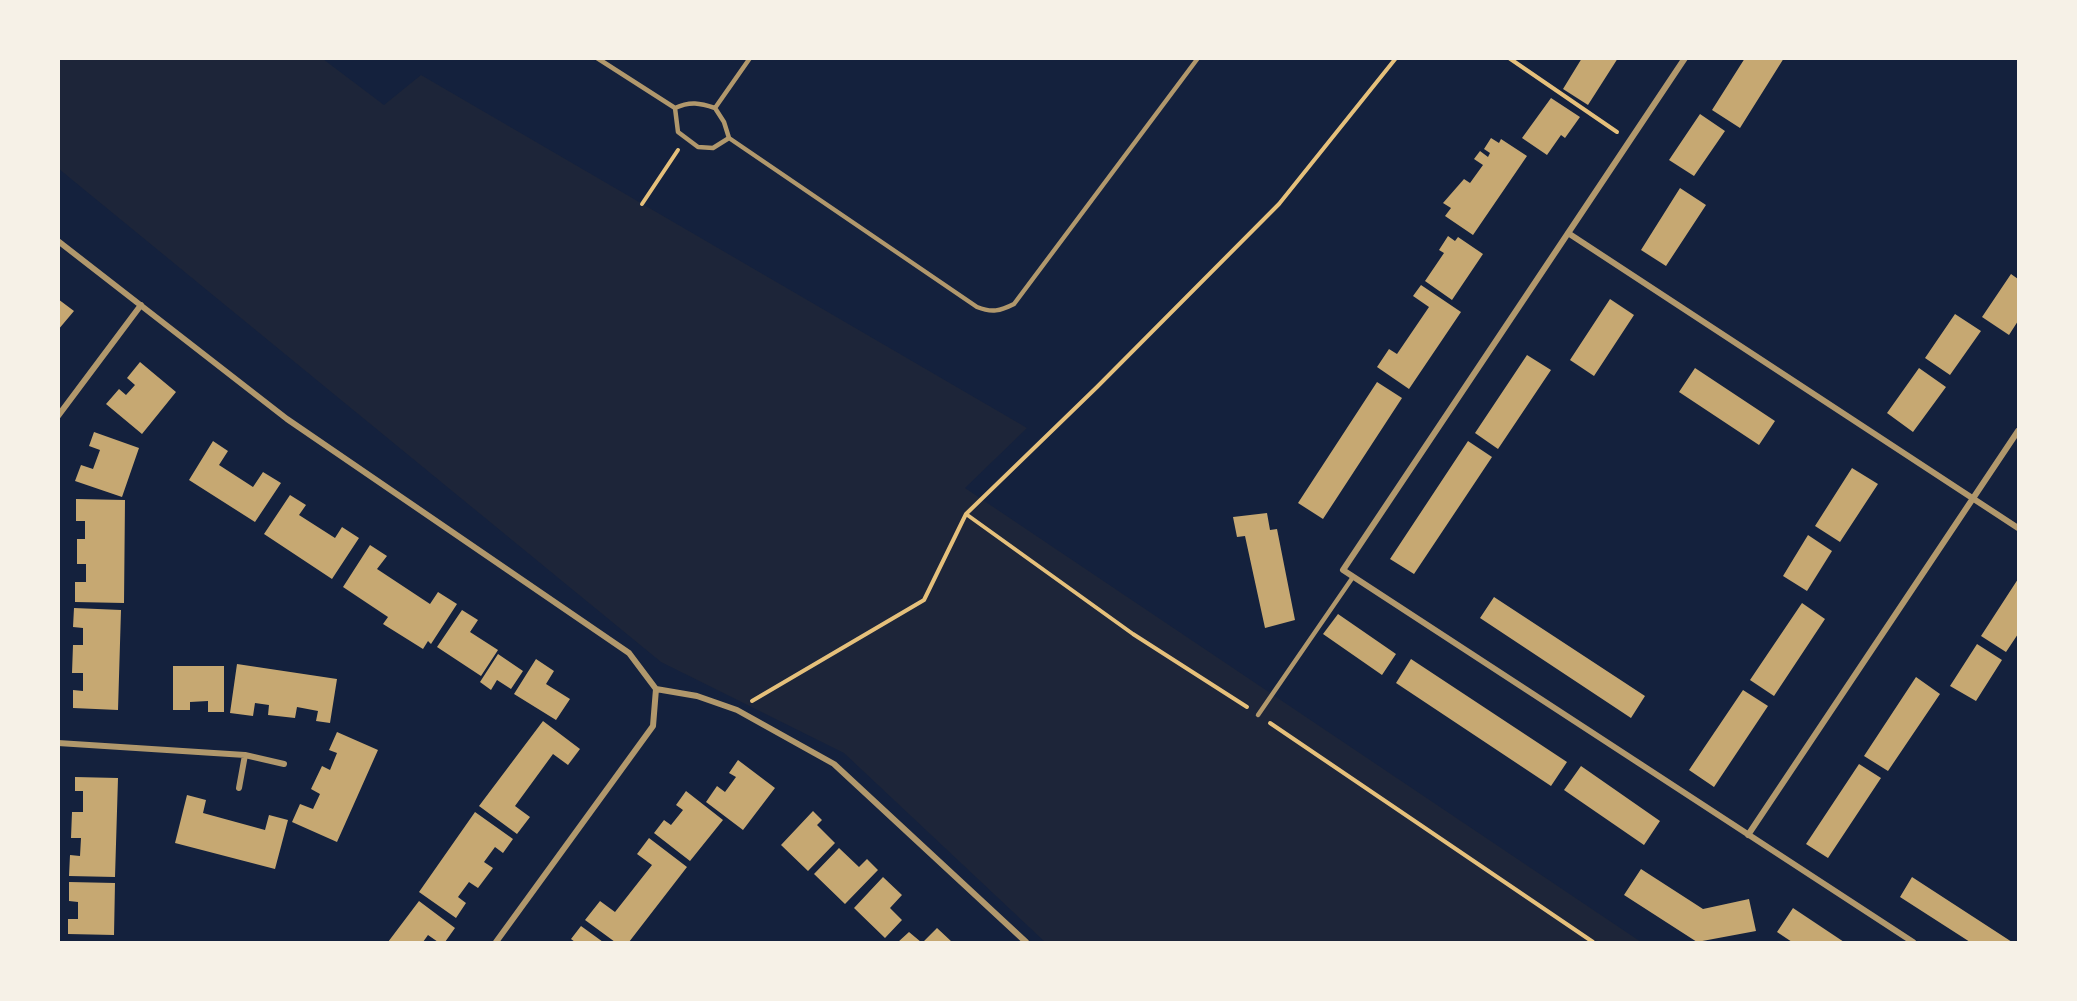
<!DOCTYPE html>
<style>
body{margin:0}
#map{position:relative;width:2077px;height:1001px;overflow:hidden;background:#14213d;font-family:"Source Serif 4",serif}
canvas{display:block}
.frame{position:absolute;inset:0;border:60px solid #f6f1e7;pointer-events:none}
</style>
<div id="map">
<canvas width="2077" height="1001"></canvas>
<div class="frame"></div>
</div>
<script>
const g = document.querySelector('canvas').getContext('2d');
g.lineJoin = 'round';
function fillPath(path, color) {
  g.fillStyle = color;
  g.fill(path, 'evenodd');
}
function strokePath(path, color, width, dash) {
  g.strokeStyle = color;
  g.lineWidth = width;
  g.lineCap = dash ? 'butt' : 'round';
  g.setLineDash(dash || []);
  g.stroke(path);
}
fillPath(new Path2D(`
 M 58,59 L 323,59 L 384,105 L 421,75 L 1027,428 L 965,488 L 1641,942 L 1045,942 L 844,753 L 661,662 L 59,169 Z`), '#1d2539');
fillPath(new Path2D(`
 M 1582,58 L 1618,58 L 1588,105 L 1563,89 Z
 M 1745,58 L 1784,58 L 1740,128 L 1712,110 Z
 M 1551,98 L 1580,117 L 1565,138 L 1561,135 L 1547,155 L 1522,138 Z
 M 1700,114 L 1725,131 L 1694,176 L 1669,160 Z
 M 1491,138 L 1499,143 L 1501,139 L 1527,156 L 1473,235 L 1445,216 L 1451,208 L 1443,203 L 1464,179 L 1470,183 L 1483,165 L 1474,159 L 1480,151 L 1488,157 L 1490,153 L 1484,149 Z
 M 1680,188 L 1706,205 L 1666,266 L 1641,250 Z
 M 1448,236 L 1455,241 L 1458,237 L 1483,254 L 1452,300 L 1425,281 L 1444,253 L 1439,250 Z
 M 2011,274 L 2018,279 L 2018,321 L 2009,335 L 1982,317 Z
 M 1421,285 L 1461,312 L 1409,389 L 1377,367 L 1389,349 L 1397,354 L 1429,307 L 1413,296 Z
 M 58,299 L 74,311 L 58,330 Z
 M 1610,299 L 1634,315 L 1594,376 L 1570,360 Z
 M 1955,314 L 1981,331 L 1950,375 L 1925,358 Z
 M 1527,355 L 1551,370 L 1498,449 L 1475,433 Z
 M 140,362 L 176,392 L 142,434 L 106,404 L 119,389 L 126,395 L 135,385 L 127,378 Z
 M 1695,368 L 1775,421 L 1759,445 L 1679,392 Z
 M 1919,368 L 1946,387 L 1913,432 L 1887,413 Z
 M 1377,382 L 1402,398 L 1323,519 L 1298,503 Z
 M 94,432 L 139,448 L 122,497 L 75,481 L 81,465 L 93,469 L 100,450 L 89,446 Z
 M 213,441 L 228,451 L 219,465 L 253,487 L 263,472 L 281,483 L 255,522 L 189,480 Z
 M 1468,441 L 1492,457 L 1414,574 L 1390,559 Z
 M 1852,468 L 1878,484 L 1840,542 L 1815,526 Z
 M 290,495 L 306,505 L 299,515 L 335,538 L 342,527 L 359,538 L 332,579 L 264,534 Z
 M 76,499 L 125,500 L 124,603 L 75,602 L 75,582 L 86,582 L 86,564 L 77,564 L 77,539 L 85,539 L 85,521 L 76,521 Z
 M 1267,513 L 1270,530 L 1277,529 L 1295,620 L 1265,628 L 1245,536 L 1237,537 L 1233,517 Z
 M 1808,535 L 1832,551 L 1807,591 L 1783,576 Z
 M 370,545 L 387,556 L 377,569 L 430,604 L 438,592 L 457,604 L 431,644 L 428,641 L 423,649 L 383,624 L 388,617 L 343,587 Z
 M 2018,579 L 2018,634 L 2006,652 L 1981,636 Z
 M 1494,597 L 1645,696 L 1631,718 L 1480,618 Z
 M 1802,603 L 1825,619 L 1774,696 L 1750,680 Z
 M 74,608 L 121,610 L 118,710 L 73,708 L 73,690 L 83,691 L 83,673 L 72,673 L 73,645 L 83,645 L 83,628 L 73,627 Z
 M 462,610 L 478,620 L 470,632 L 498,650 L 481,676 L 437,647 Z
 M 1338,614 L 1396,654 L 1382,675 L 1323,634 Z
 M 1977,644 L 2002,660 L 1976,701 L 1950,686 Z
 M 498,654 L 523,671 L 511,689 L 497,680 L 491,690 L 480,682 Z
 M 536,659 L 554,671 L 546,684 L 570,699 L 556,720 L 514,694 Z
 M 1411,659 L 1567,762 L 1551,786 L 1396,683 Z
 M 237,664 L 337,679 L 330,723 L 316,721 L 318,711 L 297,707 L 295,718 L 268,715 L 269,705 L 255,703 L 253,716 L 230,713 Z
 M 173,666 L 224,666 L 224,712 L 208,712 L 208,701 L 190,702 L 190,710 L 173,710 Z
 M 1916,677 L 1940,694 L 1888,771 L 1864,756 Z
 M 1743,690 L 1768,706 L 1714,787 L 1689,770 Z
 M 543,721 L 580,749 L 568,765 L 553,754 L 515,806 L 530,817 L 517,834 L 479,806 Z
 M 337,732 L 378,750 L 337,842 L 292,822 L 300,804 L 313,809 L 320,794 L 311,789 L 322,766 L 330,770 L 337,753 L 329,750 Z
 M 738,760 L 775,788 L 743,830 L 706,802 L 717,786 L 725,792 L 736,777 L 729,773 Z
 M 1859,764 L 1881,778 L 1828,858 L 1806,844 Z
 M 1581,766 L 1660,821 L 1644,845 L 1564,790 Z
 M 75,777 L 118,778 L 115,877 L 69,876 L 70,855 L 80,856 L 81,838 L 71,838 L 72,812 L 83,812 L 83,791 L 75,791 Z
 M 686,791 L 723,820 L 690,861 L 654,833 L 664,820 L 671,825 L 683,810 L 676,805 Z
 M 187,795 L 206,800 L 203,813 L 265,830 L 269,815 L 288,820 L 275,869 L 175,843 Z
 M 813,811 L 822,820 L 817,825 L 835,843 L 808,871 L 781,845 Z
 M 475,812 L 513,839 L 503,853 L 495,847 L 484,862 L 493,868 L 478,888 L 469,882 L 458,897 L 466,903 L 456,918 L 419,892 Z
 M 649,838 L 687,867 L 629,942 L 615,942 L 585,920 L 600,901 L 615,912 L 652,865 L 637,854 Z
 M 839,848 L 859,867 L 867,859 L 878,870 L 845,904 L 814,874 Z
 M 1641,869 L 1703,909 L 1749,899 L 1756,931 L 1697,942 L 1624,895 Z
 M 883,877 L 902,895 L 890,908 L 902,920 L 885,938 L 854,908 Z
 M 1912,877 L 2012,942 L 1970,942 L 1900,897 Z
 M 69,882 L 115,883 L 114,935 L 68,934 L 68,919 L 78,919 L 78,902 L 69,901 Z
 M 419,901 L 455,928 L 445,942 L 438,942 L 428,935 L 423,942 L 388,942 Z
 M 1793,908 L 1844,942 L 1792,942 L 1777,932 Z
 M 581,926 L 603,942 L 575,942 L 571,939 Z
 M 937,928 L 952,942 L 923,942 Z
 M 909,932 L 921,942 L 898,942 Z`), '#c6a872');
strokePath(new Path2D(`
 M 1509,58 L 1617,132
 M 642,204 L 678,150
 M 966,514 L 1133,634 L 1247,707
 M 752,701 L 924,600 L 966,514 L 1097,387 L 1279,204 L 1396,58
 M 1270,723 L 1593,942`), '#e5c07b', 4);
strokePath(new Path2D(`
 M 597,58 L 675,108
 M 675,108 L 678,132 L 698,147 L 713,148 L 729,138 L 977,307 C 992,313 1000,311 1014,304 L 1198,58
 M 675,108 C 690,101 700,103 715,108 L 750,58
 M 715,108 L 724,122 L 729,138
 M 1258,715 L 1353,577`), '#b1986c', 4.5);
strokePath(new Path2D(`
 M 1685,58 L 1343,570 L 1913,942
 M 1568,233 L 2018,528
 M 58,241 L 287,419 L 629,653 L 656,689 L 653,726 L 496,942
 M 58,416 L 141,305
 M 656,689 L 697,696 L 737,710 L 834,764 L 1026,942
 M 58,743 L 245,755 L 284,764
 M 239,788 L 245,755
 M 1748,835 L 2018,431`), '#b1986c', 6);
</script>
